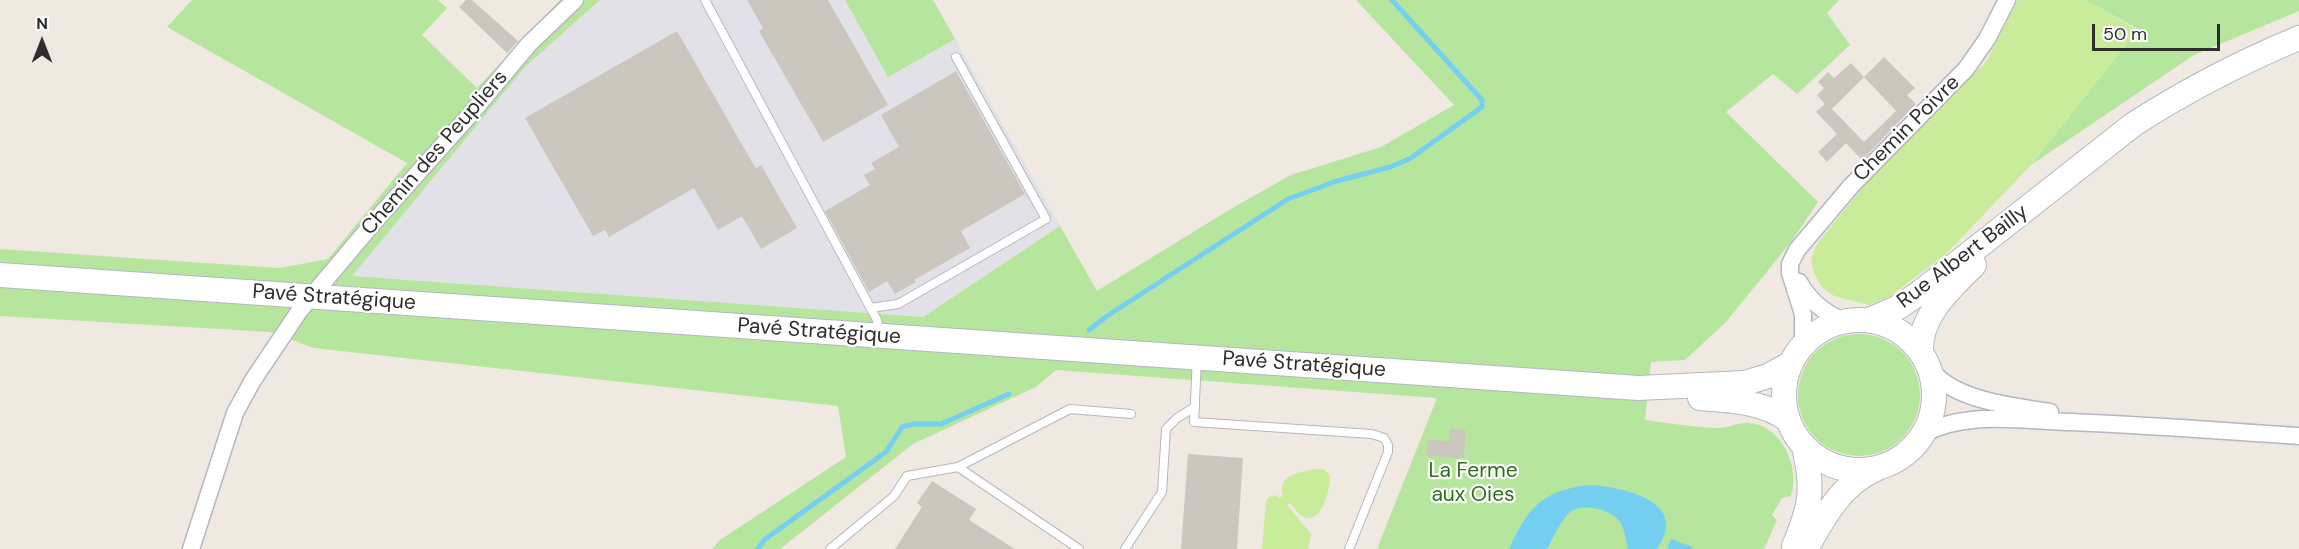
<!DOCTYPE html>
<meta charset="utf-8">
<style>
body{margin:0}
#map{position:relative;width:2299px;height:549px;overflow:hidden;background:#efe9e1;font-family:"DM Sans",sans-serif}
canvas{display:block}
.north{position:absolute;left:12px;top:12px;width:60px;height:60px;-webkit-text-stroke:4px #fff;paint-order:stroke;rotate:0deg;font-size:16px;font-weight:700;line-height:24px;text-align:center;color:#2e2e2e}
.north::after{content:'';display:block;margin:auto;width:21px;height:27px;background:#2e2e2e;clip-path:polygon(50% 0,100% 100%,50% 72%,0 100%)}
.scale{position:absolute;left:2092px;top:24px;width:128px;height:27px;box-sizing:border-box;border:3px solid #2e2e2e;border-top:0;padding-left:8px;font-size:18px;line-height:21px;white-space:nowrap;color:#2e2e2e;-webkit-text-stroke:4px #fff;paint-order:stroke}
</style>
<div id="map">
<canvas width="2299" height="549"></canvas>
<div class="north">N</div>
<div class="scale">50 m</div>
</div>
<script>
const g = document.querySelector('canvas').getContext('2d');
g.lineJoin = 'round';
function fillPath(path, color) {
  g.fillStyle = color;
  g.fill(path, 'evenodd');
}
function strokePath(path, color, width, dash) {
  g.strokeStyle = color;
  g.lineWidth = width;
  g.lineCap = dash ? 'butt' : 'round';
  g.setLineDash(dash || []);
  g.stroke(path);
}
function write(font, color, halo, rows, align = 'center') {
  g.font = font + ' "DM Sans",sans-serif';
  g.lineWidth = 4.5;
  g.setLineDash([]);
  g.textBaseline = 'middle';
  g.strokeStyle = halo;
  g.fillStyle = color;
  for (const [text, x, y, turn = 0] of rows) {
    g.save();
    g.translate(x, y);
    g.rotate((+turn || 0) * Math.PI / 180);
    g.textAlign = isNaN(turn) ? turn : align;
    if (halo) g.strokeText(text, 0, 0);
    g.fillText(text, 0, 0);
    g.restore();
  }
}
fillPath(new Path2D(`
 M 600,0 L 933,0 L 1060,226 L 923,317 L 351,276 L 525,67 Z`), '#e3e1e8');
fillPath(new Path2D(`
 M 192,0 L 438,0 L 447,8 L 422,35 L 477,88 L 560,0 L 600,0 L 525,67 L 352,276 L 923,317 L 1060,226 L 1097,291 L 1234,207 L 1291,175 L 1381,147 L 1454,105 L 1356,0 L 1839,0 L 1827,13 L 1850,45 L 1797,94 L 1773,74 L 1726,112 L 1818,202 L 1791,242 L 1726,322 L 1685,360 L 1651,362 L 1645,420 C 1668,423 1692,427 1715,428 C 1726,429 1736,423 1747,423 C 1781,423 1801,468 1791,496 L 1782,498 L 1772,515 L 1777,520 L 1764,549 L 1377,549 L 1437,398 L 1056,370 L 1036,387 L 913,444 L 780,549 L 712,549 L 720,540 L 846,457 L 838,406 L 314,348 L 270,332 L 0,316 L 0,249 L 279,268 L 328,259 L 407,163 L 167,27 Z
 M 845,0 L 933,0 L 955,39 L 888,77 Z
 M 2085,0 L 2299,0 L 2299,11 L 2194,55 L 2031,165 L 2138,29 Z
 M1798 395a61 61 0 1 1 122 0a61 61 0 1 1-122 0Z`), '#b6e59e');
fillPath(new Path2D(`
 M 2018,0 L 2085,0 L 2138,30 L 2031,165 L 1946,254 L 1889,297 L 1869,305 L 1834,296 L 1822,287 L 1814,273 L 1811,259 L 1817,244 L 1875,172 L 1986,62 Z
 M 1319,469 L 1325,470 L 1330,476 C 1330,488 1323,524 1304,517 C 1299,515 1294,508 1291,503 L 1287,505 L 1311,534 L 1308,549 L 1262,549 L 1266,501 L 1269,497 L 1275,495 L 1279,498 L 1283,496 C 1276,474 1303,471 1319,469 Z`), '#c9ec9a');
fillPath(new Path2D(`
 M 1590,485 C 1624,487 1691,502 1657,549 L 1628,549 C 1626,540 1625,530 1620,522 C 1611,509 1581,502 1569,513 C 1560,522 1553,538 1547,549 L 1509,549 C 1528,508 1542,490 1590,485 Z
 M 1671,539 L 1693,547 L 1692,549 L 1667,549 Z`), '#75cff0');
strokePath(new Path2D(`
 M 1089,330 L 1107,316 L 1288,199 L 1337,181 L 1390,167 L 1411,158 L 1482,107 L 1482,100 L 1392,0
 M 758,549 L 764,540 L 886,452 L 902,427 L 914,424 L 941,424 L 1009,394`), '#75cff0', 5);
fillPath(new Path2D(`
 M 466,0 L 472,0 L 518,41 L 507,53 L 459,7 Z
 M 747,0 L 828,0 L 888,105 L 823,142 L 759,31 L 763,28 Z
 M 677,31 L 756,169 L 761,165 L 797,228 L 761,249 L 742,216 L 718,230 L 694,188 L 609,237 L 605,230 L 593,236 L 525,118 Z
 M 1884,57 L 1915,88 L 1907,95 L 1916,104 L 1862,160 L 1846,143 L 1827,162 L 1818,152 L 1837,134 L 1816,112 L 1825,104 L 1817,95 L 1824,88 L 1818,82 L 1828,72 L 1834,78 L 1851,63 L 1864,77 ZM 1864,77 L 1896,111 L 1864,142 L 1832,109 Z
 M 956,71 L 1025,194 L 961,231 L 970,248 L 914,280 L 916,282 L 895,294 L 887,281 L 869,292 L 825,211 L 870,185 L 864,175 L 875,169 L 871,163 L 899,147 L 881,115 Z
 M 1450,429 L 1466,430 L 1464,458 L 1426,456 L 1428,440 L 1449,441 Z
 M 1188,454 L 1243,458 L 1237,549 L 1181,549 Z
 M 932,481 L 976,509 L 969,520 L 1015,549 L 895,549 L 922,507 L 917,503 Z`), '#cbc7bf');
const lane = new Path2D(`
 M 705,0 L 877,320 L 879,334
 M 870,308 L 898,304 L 1046,219 L 956,57
 M 1197,358 L 1194,422 L 1372,434 L 1384,438 L 1388,445 L 1388,452 L 1349,549
 M 958,467 L 1070,409 L 1131,414
 M 830,549 L 894,496 L 907,476 L 958,467 L 1079,549
 M 1125,549 L 1162,492 L 1166,429 L 1177,418 L 1195,407`);
const street = new Path2D(`
 M 1799,282 C 1809,300 1825,313 1843,321
 M 1803,344 L 1803,314 L 1790,273 L 1790,264 L 1797,250 L 1851,186 L 1966,69 L 1987,39 L 2007,0
 M 1928,366 C 1933,372 1938,379 1945,383 C 1971,402 2019,407 2050,412
 M 1923,434 C 1967,410 2024,421 2071,422 C 2147,425 2223,431 2299,436
 M 191,549 L 235,413 L 253,380 L 300,310 L 375,221 L 468,117 L 529,44 L 575,0`);
const secondary = new Path2D(`
 M 0,275 L 1638,388 L 1745,383 L 1768,376 L 1790,364
 M1784 395a75 75 0 1 1 150 0a75 75 0 1 1-150 0Z
 M 1869,320 L 1897,308 L 1918,294 L 2134,124 C 2187,90 2241,62 2299,38
 M 1921,352 C 1919,316 1950,289 1974,265
 M 1700,398 C 1730,401 1763,401 1788,420
 M 1794,546 C 1811,506 1814,489 1804,447
 M 1806,549 C 1824,517 1841,484 1876,469`);
strokePath(lane, '#b4b7c1', 10);
strokePath(street, '#b4b7c1', 19);
strokePath(secondary, '#b4b7c1', 26);
strokePath(lane, '#fff', 8);
strokePath(street, '#fff', 16);
strokePath(secondary, '#fff', 24);
write('21px', '#2e2e2e', '#fff', [
 ["Chemin Poivre",1907,129,-45],
 ["Chemin des Peupliers",435,153,-49],
 ["Rue Albert Bailly",1963,257,-37],
 ["Pavé Stratégique",334,298,4],
 ["Pavé Stratégique",819,332,4],
 ["Pavé Stratégique",1304,365,4]
]);
write('21px', '#2c6e1b', '#fff', [
 ["La Ferme",1473,471],
 ["aux Oies",1473,495]
]);
</script>
